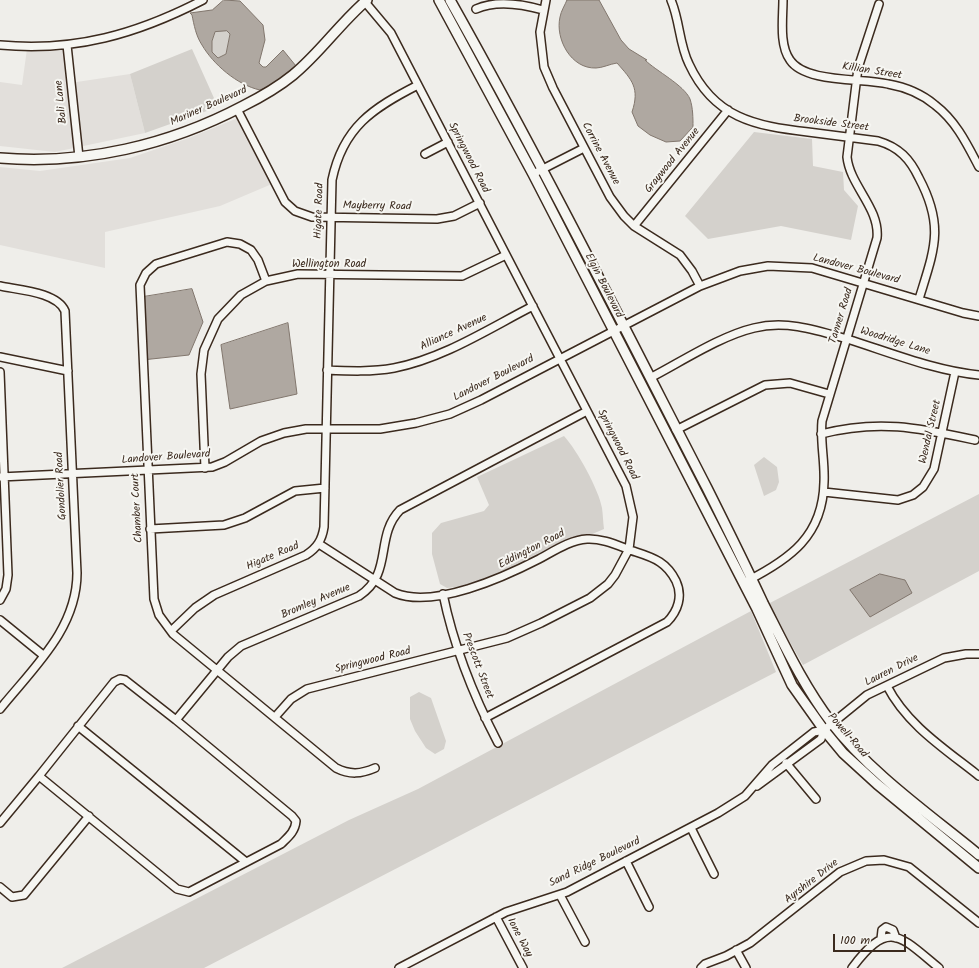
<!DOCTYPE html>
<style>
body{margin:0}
#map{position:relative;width:979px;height:968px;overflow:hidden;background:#efeeea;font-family:Kalam,sans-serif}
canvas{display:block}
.scale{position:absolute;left:833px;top:934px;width:73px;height:18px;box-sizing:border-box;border:2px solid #3b2a1e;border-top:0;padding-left:5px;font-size:12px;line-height:14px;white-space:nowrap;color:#3b2a1e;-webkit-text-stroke:3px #f6f6f2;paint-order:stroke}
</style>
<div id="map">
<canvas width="979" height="968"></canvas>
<div class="scale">100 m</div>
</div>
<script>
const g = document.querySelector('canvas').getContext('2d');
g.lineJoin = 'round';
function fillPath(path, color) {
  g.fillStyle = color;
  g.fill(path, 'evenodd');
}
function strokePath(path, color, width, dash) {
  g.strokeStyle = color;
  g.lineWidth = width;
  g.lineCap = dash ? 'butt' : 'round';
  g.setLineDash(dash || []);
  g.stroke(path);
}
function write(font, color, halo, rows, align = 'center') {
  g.font = font + ' Kalam,sans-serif';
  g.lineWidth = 4;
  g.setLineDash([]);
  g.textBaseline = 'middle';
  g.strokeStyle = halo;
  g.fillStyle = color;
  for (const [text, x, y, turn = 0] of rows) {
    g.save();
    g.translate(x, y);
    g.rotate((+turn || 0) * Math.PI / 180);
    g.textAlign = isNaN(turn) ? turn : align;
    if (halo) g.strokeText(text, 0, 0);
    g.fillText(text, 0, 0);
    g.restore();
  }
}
fillPath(new Path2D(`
 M 68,47 L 70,83 L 130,74 L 145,133 L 55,152 L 0,146 L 0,82 L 22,85 L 27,49 Z
 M 245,115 L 256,143 L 279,181 L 220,206 L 105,232 L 105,268 L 0,245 L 0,167 L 40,171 L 130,158 L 189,138 Z`), '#e2dfdb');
fillPath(new Path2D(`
 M 227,31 L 230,34 L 226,54 L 218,58 L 212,52 L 212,41 L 215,32 Z
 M 192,49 L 218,107 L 145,133 L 130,74 Z
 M 754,132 L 812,139 L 813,166 L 843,172 L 844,190 L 858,206 L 851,240 L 781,226 L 708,239 L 685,216 Z
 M 564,436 C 577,450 599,490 602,508 C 603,515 603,522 604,529 L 473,585 L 447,588 L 440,584 L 432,554 L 432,533 L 441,523 L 484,511 L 489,505 L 477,477 Z
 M 764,457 L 777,467 L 779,482 L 776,490 L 764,496 L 754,465 Z
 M 979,494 L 979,571 L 803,665 L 768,604 Z
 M 751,611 L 776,672 L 204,968 L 62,968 L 349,820 L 418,789 Z
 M 419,692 L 431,698 L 446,741 L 444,749 L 435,754 L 426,748 L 415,731 L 410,719 L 410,697 Z`), '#d4d1cc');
const water = new Path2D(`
 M 224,0 L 240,1 L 263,25 L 265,40 L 259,63 L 263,67 L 266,67 L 283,50 L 296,66 C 286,78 275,84 260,90 C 237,85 213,64 202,45 C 196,36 194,25 192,15 L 190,13 L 212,10 ZM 227,31 L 230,34 L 226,54 L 218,58 L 212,52 L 212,41 L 215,32 Z
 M 567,0 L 599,0 L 621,40 L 629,49 L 647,60 L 645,60 C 656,71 684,85 690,99 C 693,108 693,118 693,127 L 680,141 L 666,142 L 650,135 L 638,126 L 632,112 C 640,88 632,80 617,63 C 610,64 602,68 596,68 C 571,69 555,39 560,17 C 561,11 565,5 567,0 Z
 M 192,289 L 203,322 L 189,355 L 142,360 L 143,297 Z
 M 288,323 L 297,394 L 230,409 L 221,345 Z
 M 880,574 L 905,580 L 912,593 L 870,617 L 850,590 Z`);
fillPath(water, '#afa8a1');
strokePath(water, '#81766d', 1);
const minor = new Path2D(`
 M 546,0 L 540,32 L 544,67 L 553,88 L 610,197 L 624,216 L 634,226 L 680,255 L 692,271 L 700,286
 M 671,0 C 680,21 679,44 689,64 C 714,118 755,126 808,132 C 832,135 855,138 878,141 C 899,147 910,159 919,178 C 945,227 934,250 919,299
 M 783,0 C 783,18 779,45 790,60 C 805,83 862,78 888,84 C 905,87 922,94 935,105 C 956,121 967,144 979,167
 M 476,9 C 496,0 522,4 543,10
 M 0,45 C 75,52 137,34 203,0
 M 67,45 L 79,157
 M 237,109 L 285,202 L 295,211 L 312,217 L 437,219 L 454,216 L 480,203
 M 425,154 L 448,142
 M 533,174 L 584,148
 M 634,226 L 728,110
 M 266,281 L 258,260 L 251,250 L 240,244 L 227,242 L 156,264 L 146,273 L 140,285 L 154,599 L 159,615 L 173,634 L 336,768 C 350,775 361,774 375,768
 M 0,286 C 19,290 57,292 65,311 L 77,573 C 77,629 33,668 0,709
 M 0,357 L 68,371
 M 327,370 C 349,371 372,372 394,368 C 444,358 488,329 533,306
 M 0,372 L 8,575 L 6,589 L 0,600
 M 650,378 C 681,362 720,336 754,328 C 786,320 816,330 847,339 C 889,352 935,371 979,375
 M 676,430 L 765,385 L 790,383 L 829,394
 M 821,434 C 879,419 919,428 975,440
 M 205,468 L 201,374 L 204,350 L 218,319 L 241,295 L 266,281 L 298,274 L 462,276 L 506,255
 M 0,477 L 212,467 L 225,462 L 261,441 L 284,433 L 306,429 L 380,429 L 416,423 L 450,414 L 481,400 L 700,286 L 740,271 L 768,266 L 812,268 L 963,313 L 979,316
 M 824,492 L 898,500 L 913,495 L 923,487 L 934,469 L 955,372
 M 150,529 L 224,525 L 245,518 L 295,491 L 325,488
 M 319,544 L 395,593 C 434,609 504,577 539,559 C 554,551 570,540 587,539 C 603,538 621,547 636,552 C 655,558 667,563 676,581 C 683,596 678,611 667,622 L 485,718
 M 747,581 C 790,559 823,536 824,482 C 825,461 820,442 822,421 L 877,238 C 880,208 850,186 847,157 L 858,68 L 879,4
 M 443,594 C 454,648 473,695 498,743
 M 0,620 L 43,655
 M 171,631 L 195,608 L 214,595 L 306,555 C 317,548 322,540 324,527 L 332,180 C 343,127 373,108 418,85
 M 120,679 L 125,680 L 176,720 L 292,816 L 296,821 C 295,832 288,837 281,844 L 189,892 L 177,889 L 39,776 L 114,682 Z
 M 887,686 C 907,725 945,749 979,776
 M 275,717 L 291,699 L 307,689 L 507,638 L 541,623 L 590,598 L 608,584 L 615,575 L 629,549 L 633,517 L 626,486 L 391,33 L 365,2
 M 176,720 L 228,657 L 241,646 L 359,596 C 394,573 374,537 400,510 L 587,411
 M 78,726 L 246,862
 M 786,763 L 816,799
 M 757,786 L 821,739 L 824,730
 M 0,823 L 39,776
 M 691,828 L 714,874
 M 626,861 L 649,907
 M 0,887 L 12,897 L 24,895 L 89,816
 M 560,895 L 585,942
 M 496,917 L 523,968
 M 881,939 L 882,930 L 886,927 L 893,930 L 896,938
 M 736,950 L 746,968
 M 399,968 L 506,912 L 567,892 L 718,813 L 745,796 L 772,765 L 814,732 L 824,730 L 867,695 L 944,658 L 966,654 L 979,654
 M 701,968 L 705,964 L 726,956 L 750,943 L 840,872 L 866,861 L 884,860 L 909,867 L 979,923
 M 852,968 C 889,919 899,935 939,968`);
const major = new Path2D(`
 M 439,0 L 533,174 L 757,609 L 792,685 L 824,730 L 843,753 L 877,784 L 979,868
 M 450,0 C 540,160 623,325 707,488 C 726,526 745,564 763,603 C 784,644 803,685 831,722 C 870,773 929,814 979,855
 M 0,158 C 85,165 169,145 243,106 C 261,97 277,88 293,75 C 320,53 340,23 367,0`);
strokePath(minor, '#3b2a1e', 10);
strokePath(major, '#3b2a1e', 12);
strokePath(minor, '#f6f6f2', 7);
strokePath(major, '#f6f6f2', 9);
write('11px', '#3b2a1e', '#f6f6f2', [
 ["Killian Street",872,72,9],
 ["Bali Lane",62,102,-96],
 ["Mariner Boulevard",209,107,-24],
 ["Brookside Street",831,124,7],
 ["Corrine Avenue",600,154,62],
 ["Springwood Road",468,158,63],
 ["Graywood Avenue",673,161,-51],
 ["Mayberry Road",377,207,1],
 ["Higate Road",320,211,-88],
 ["Wellington Road",329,265],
 ["Landover Boulevard",856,270,15],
 ["Elgin Boulevard",603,286,63],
 ["Tanner Road",842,316,-73],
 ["Alliance Avenue",454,333,-25],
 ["Woodridge Lane",895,342,17],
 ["Landover Boulevard",494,379,-27],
 ["Wendal Street",931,432,-77],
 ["Springwood Road",617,445,63],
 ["Landover Boulevard",166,458,-4],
 ["Gondolier Road",62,486,-93],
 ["Chamber Court",138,508,-93],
 ["Eddington Road",532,550,-27],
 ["Higate Road",273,557,-23],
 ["Bromley Avenue",316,602,-23],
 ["Springwood Road",373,661,-14],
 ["Prescott Street",477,666,69],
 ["Lauren Drive",892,671,-27],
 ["Powell Road",847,736,49],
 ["Sand Ridge Boulevard",595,863,-26],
 ["Ayrshire Drive",812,882,-38],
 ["Ione Way",519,938,62]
]);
</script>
